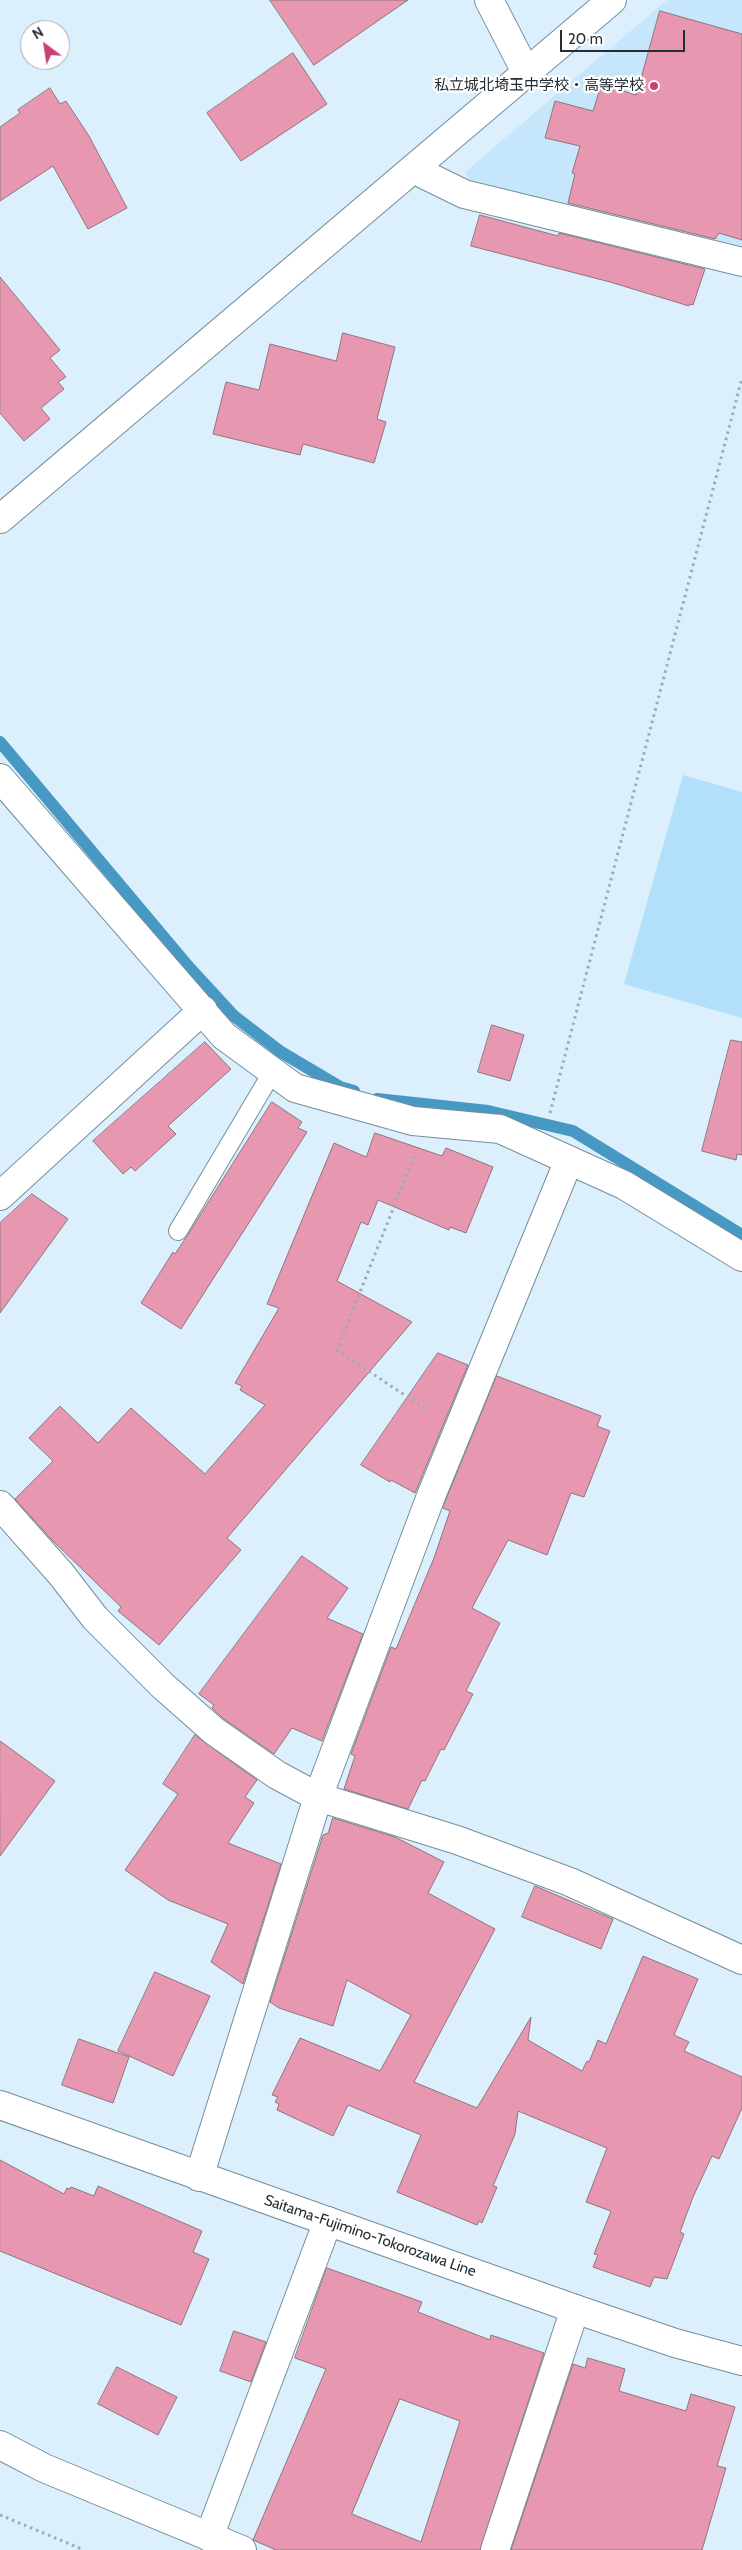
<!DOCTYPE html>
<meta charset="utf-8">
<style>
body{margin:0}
#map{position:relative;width:742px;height:2550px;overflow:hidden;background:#dbeffc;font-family:Cabin,sans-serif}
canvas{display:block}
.north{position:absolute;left:20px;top:20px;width:50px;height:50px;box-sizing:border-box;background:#fff;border:1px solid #a7abae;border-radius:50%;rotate:329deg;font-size:14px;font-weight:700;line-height:20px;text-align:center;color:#242e34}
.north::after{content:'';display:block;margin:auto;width:18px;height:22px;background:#c83e77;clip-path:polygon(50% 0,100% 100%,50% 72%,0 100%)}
.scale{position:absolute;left:560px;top:30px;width:125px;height:22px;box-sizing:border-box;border:2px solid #242e34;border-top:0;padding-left:6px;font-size:15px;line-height:18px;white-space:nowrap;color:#242e34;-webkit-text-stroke:4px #fff;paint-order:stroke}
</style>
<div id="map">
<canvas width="742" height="2550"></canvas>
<div class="north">N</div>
<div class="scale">20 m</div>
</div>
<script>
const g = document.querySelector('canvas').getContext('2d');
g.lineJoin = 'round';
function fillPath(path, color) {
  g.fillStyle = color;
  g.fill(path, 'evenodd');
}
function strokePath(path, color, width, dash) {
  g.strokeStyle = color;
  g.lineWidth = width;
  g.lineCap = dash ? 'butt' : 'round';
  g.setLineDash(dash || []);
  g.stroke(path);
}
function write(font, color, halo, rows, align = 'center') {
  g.font = font + ' Cabin,"Noto Sans JP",sans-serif';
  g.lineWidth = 4.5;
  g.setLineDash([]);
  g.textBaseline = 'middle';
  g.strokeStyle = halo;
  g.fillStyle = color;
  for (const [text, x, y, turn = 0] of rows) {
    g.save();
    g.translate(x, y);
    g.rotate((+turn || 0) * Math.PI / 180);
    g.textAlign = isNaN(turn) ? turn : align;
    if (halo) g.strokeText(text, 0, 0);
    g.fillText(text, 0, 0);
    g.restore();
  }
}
fillPath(new Path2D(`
 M 667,0 L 742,0 L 742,253 L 469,179 L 465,172 Z`), '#c6e7fb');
fillPath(new Path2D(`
 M 683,775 L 742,792 L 742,1018 L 624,984 Z`), '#b2dffa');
strokePath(new Path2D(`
 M 0,742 L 188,966 L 234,1016 L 281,1052 L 340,1087 L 354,1091
 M 377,1099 L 488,1111 L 573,1131 L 742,1235`), '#4898c4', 12);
const building = new Path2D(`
 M 270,0 L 408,0 L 314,65 Z
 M 660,11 L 742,34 L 742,240 L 719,233 L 715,239 L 568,203 L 575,174 L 572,173 L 580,146 L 545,138 L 555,101 L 593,111 L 600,89 L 604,90 L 605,85 L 636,95 Z
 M 293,53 L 327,104 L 241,161 L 207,113 Z
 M 50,88 L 60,104 L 66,101 L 89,136 L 127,208 L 88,229 L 53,166 L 0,201 L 0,127 L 20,113 L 18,110 Z
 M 480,215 L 558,236 L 559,233 L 705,269 L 693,305 L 690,304 L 689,306 L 610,282 L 471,246 Z
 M 0,277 L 60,350 L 50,358 L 66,377 L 58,382 L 64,389 L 41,408 L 50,419 L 24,441 L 0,413 Z
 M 343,333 L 395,347 L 377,419 L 386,422 L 374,463 L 303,444 L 300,455 L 213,434 L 226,382 L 259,390 L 270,344 L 336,361 Z
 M 492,1025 L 524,1035 L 510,1081 L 478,1072 Z
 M 731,1040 L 742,1042 L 742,1155 L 737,1154 L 736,1160 L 702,1151 Z
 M 205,1042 L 231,1069 L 168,1126 L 176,1134 L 135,1171 L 131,1167 L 123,1174 L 93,1141 Z
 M 272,1102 L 302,1122 L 298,1128 L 307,1132 L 181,1329 L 141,1303 L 173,1252 L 175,1254 L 187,1236 Z
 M 375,1133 L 442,1156 L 446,1148 L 493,1167 L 466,1233 L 450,1227 L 449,1230 L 378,1200 L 368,1225 L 361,1222 L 337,1281 L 412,1322 L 227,1538 L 241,1550 L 159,1645 L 118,1611 L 121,1607 L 51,1539 L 15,1499 L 53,1461 L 29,1438 L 60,1406 L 98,1443 L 131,1408 L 205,1474 L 265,1405 L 240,1390 L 242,1386 L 235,1383 L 279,1308 L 267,1304 L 334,1143 L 366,1157 Z
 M 32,1194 L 68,1219 L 0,1313 L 0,1223 Z
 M 438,1353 L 468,1365 L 415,1493 L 391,1480 L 390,1482 L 361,1465 Z
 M 497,1376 L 601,1416 L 597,1426 L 610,1431 L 584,1497 L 571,1493 L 547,1555 L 508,1540 L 472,1608 L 500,1623 L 466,1691 L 473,1694 L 444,1750 L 441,1749 L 425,1781 L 422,1780 L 408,1809 L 344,1789 L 355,1756 L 351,1754 L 391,1647 L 396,1649 L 434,1558 L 450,1511 L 443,1508 Z
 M 302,1556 L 348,1588 L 327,1618 L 363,1634 L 322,1741 L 292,1728 L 274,1754 L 224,1719 L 212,1708 L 214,1705 L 199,1694 Z
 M 195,1735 L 257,1780 L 245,1797 L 254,1803 L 228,1843 L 281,1864 L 243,1984 L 211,1962 L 228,1924 L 168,1900 L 125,1870 L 178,1794 L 163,1784 Z
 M 0,1741 L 55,1781 L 0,1856 Z
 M 333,1818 L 395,1837 L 444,1862 L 428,1893 L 495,1929 L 414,2082 L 477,2108 L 531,2017 L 528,2040 L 582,2071 L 587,2061 L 589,2062 L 598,2040 L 606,2044 L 643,1956 L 698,1979 L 674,2035 L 689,2042 L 684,2051 L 742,2077 L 742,2108 L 719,2159 L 712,2156 L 693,2197 L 680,2232 L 684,2234 L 667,2279 L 654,2277 L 650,2287 L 593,2267 L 598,2255 L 594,2254 L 611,2211 L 586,2202 L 607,2148 L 518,2111 L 515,2134 L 493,2186 L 497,2187 L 482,2223 L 479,2221 L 477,2225 L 397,2192 L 421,2135 L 348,2105 L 333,2136 L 277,2110 L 279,2104 L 275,2102 L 278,2097 L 272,2095 L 300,2038 L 380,2071 L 411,2015 L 347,1980 L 333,2026 L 279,2008 L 270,2002 L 323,1835 L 328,1833 Z
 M 535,1886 L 613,1919 L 601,1949 L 522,1917 Z
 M 155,1972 L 210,1996 L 173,2076 L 118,2051 Z
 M 79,2039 L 129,2057 L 113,2103 L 62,2085 Z
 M 0,2160 L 64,2194 L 67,2188 L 70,2189 L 71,2187 L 94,2196 L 98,2186 L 202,2231 L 193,2252 L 209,2259 L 181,2325 L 0,2251 Z
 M 327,2268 L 422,2302 L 418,2312 L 490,2340 L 491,2335 L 544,2353 L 480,2550 L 276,2550 L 253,2540 L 326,2369 L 295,2358 ZM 400,2399 L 460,2421 L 421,2542 L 352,2514 Z
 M 234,2331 L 266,2342 L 251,2382 L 220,2371 Z
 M 588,2358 L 625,2369 L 619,2391 L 686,2411 L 691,2394 L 735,2407 L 717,2466 L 726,2468 L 702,2550 L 511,2550 L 573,2364 L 585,2368 Z
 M 117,2367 L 177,2397 L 158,2435 L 98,2404 Z`);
fillPath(building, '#e797b0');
strokePath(building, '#8f757c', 1);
const lane = new Path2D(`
 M 178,1231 L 273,1071`);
const street = new Path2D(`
 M 489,0 L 527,74
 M 413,169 L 464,194 L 742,262
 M 0,778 L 224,1036 L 295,1088 L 413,1121 L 500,1129 L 624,1185 L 742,1257
 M 0,1196 L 203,1010
 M 0,1505 L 61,1574 L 95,1618 L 163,1686 L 214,1731 L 277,1775 L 318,1797 L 457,1840 L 570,1882 L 742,1960
 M 199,2177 L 318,1797 L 431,1496 L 569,1160
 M 0,2445 L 44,2468 L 242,2550
 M 209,2537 L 328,2221
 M 495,2550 L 575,2309`);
const secondary = new Path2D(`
 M 0,519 L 612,0`);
const primary = new Path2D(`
 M 0,2105 L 575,2309 L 675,2343 L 742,2361`);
strokePath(lane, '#768e9c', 20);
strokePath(street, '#768e9c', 30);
strokePath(secondary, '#768e9c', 30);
strokePath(primary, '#768e9c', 30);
strokePath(new Path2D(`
 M 550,1113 L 742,378
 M 414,1156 L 337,1350 L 427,1410
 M 0,2515 L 84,2550`), '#9cacb7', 3, [2.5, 4]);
strokePath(lane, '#fff', 18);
strokePath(street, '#fff', 28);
strokePath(secondary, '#fff', 28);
strokePath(primary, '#fff', 28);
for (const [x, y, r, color] of [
 [654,86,5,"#c83e77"]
]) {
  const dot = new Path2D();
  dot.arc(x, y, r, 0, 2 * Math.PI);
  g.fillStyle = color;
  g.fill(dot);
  strokePath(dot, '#fff', 2);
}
write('15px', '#242e34', '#fff', [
 ["私立城北埼玉中学校・高等学校",644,86]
], 'right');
write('15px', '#242e34', '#fff', [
 ["Saitama-Fujimino-Tokorozawa Line",370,2236,19]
]);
</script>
